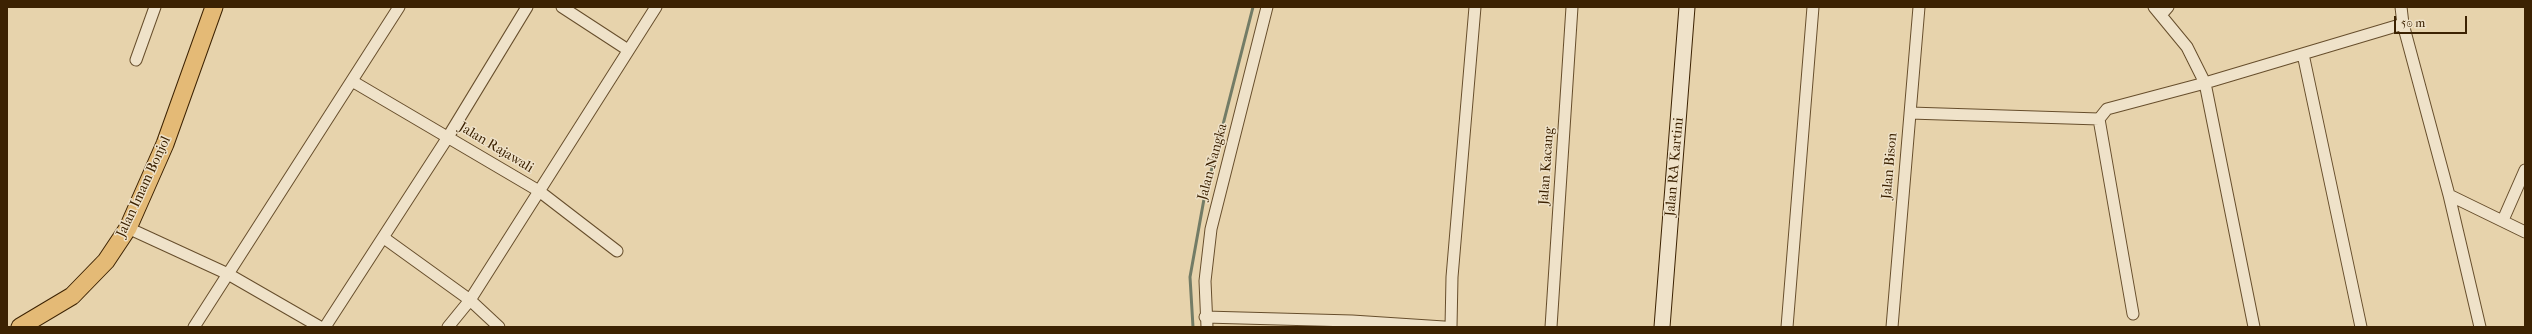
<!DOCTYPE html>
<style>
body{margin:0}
#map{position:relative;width:2532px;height:334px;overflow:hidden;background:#e7d3ac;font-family:"IM FELL French Canon",serif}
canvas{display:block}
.frame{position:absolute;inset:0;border:8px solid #3c2202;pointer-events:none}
.scale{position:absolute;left:2394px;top:16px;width:73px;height:18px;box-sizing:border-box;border:2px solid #3c2202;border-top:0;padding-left:5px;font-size:12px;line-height:14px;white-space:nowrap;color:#3c2202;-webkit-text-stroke:3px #efe2c9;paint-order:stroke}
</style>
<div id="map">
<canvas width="2532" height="334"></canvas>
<div class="frame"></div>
<div class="scale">50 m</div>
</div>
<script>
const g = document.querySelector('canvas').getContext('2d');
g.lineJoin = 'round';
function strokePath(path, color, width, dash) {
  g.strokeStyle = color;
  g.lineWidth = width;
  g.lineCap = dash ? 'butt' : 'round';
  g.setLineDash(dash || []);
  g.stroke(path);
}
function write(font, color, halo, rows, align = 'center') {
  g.font = font + ' "IM FELL French Canon",serif';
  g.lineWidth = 3;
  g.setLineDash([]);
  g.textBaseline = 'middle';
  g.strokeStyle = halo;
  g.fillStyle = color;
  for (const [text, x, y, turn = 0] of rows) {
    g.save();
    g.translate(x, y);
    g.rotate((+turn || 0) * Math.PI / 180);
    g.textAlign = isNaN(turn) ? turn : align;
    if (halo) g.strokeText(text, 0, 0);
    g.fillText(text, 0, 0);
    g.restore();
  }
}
strokePath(new Path2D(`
 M 1193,327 L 1190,277 L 1204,199 L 1253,7`), '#737c66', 3);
const street = new Path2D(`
 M 562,7 L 628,50
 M 2401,7 L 2403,24 L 2449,195 L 2480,327
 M 2161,15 L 2168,7
 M 2303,54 L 2361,327
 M 136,60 L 155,7
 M 352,81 L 539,191 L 617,251
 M 1910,113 L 2099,119
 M 2449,195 L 2525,232
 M 2503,220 L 2525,170
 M 128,228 L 228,274 L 320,327
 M 384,238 L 470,300 L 499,327
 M 2133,314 L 2099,119 L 2107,109 L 2205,83 L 2187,47 L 2154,7
 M 1205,317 L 1352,321 L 1444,327
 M 194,327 L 399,7
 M 325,327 L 448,137 L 527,7
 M 448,327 L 470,300 L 656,7
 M 1207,327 L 1205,281 L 1211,229 L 1267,7
 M 1451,327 L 1452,277 L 1475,7
 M 1551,327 L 1572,7
 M 1787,327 L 1813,7
 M 1892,327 L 1919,7
 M 2254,327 L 2205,83 L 2403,24`);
const secondary = new Path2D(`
 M 1662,327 L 1687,7`);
const primary = new Path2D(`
 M 20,327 L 72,296 L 106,261 L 128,228 L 165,144 L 214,7`);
strokePath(street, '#674e2c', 13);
strokePath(secondary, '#3c2202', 17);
strokePath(primary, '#3c2202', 19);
strokePath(street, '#efe2c9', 11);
strokePath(secondary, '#efe2c9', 15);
strokePath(primary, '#e4ba76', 17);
write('14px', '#3c2202', '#efe2c9', [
 ["Jalan Rajawali",496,148,31],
 ["Jalan Nangka",1213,162,-75],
 ["Jalan Kacang",1547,166,-86],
 ["Jalan Bison",1890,166,-85],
 ["Jalan RA Kartini",1675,167,-85],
 ["Jalan Imam Bonjol",144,187,-65]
]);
</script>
